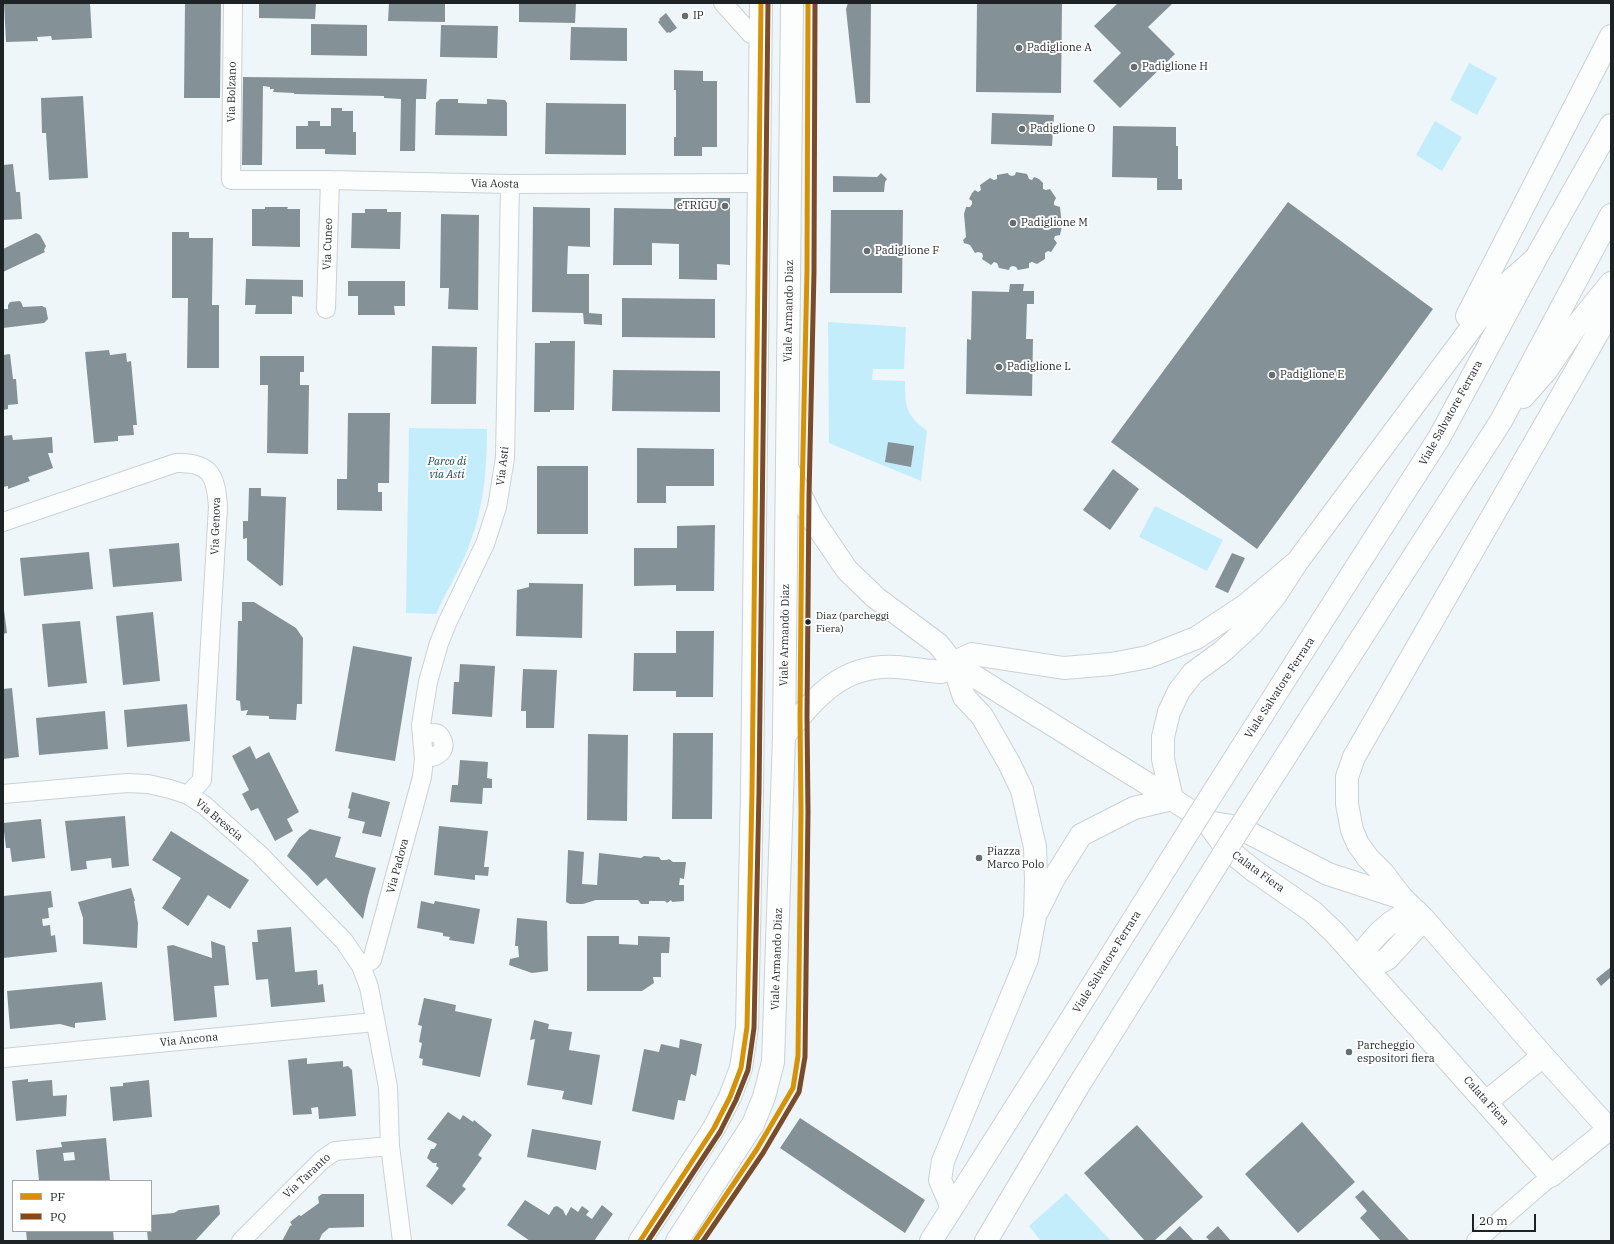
<!DOCTYPE html>
<style>
body{margin:0}
#map{position:relative;width:1614px;height:1244px;overflow:hidden;background:#eef6f9;font-family:"IBM Plex Serif",serif}
canvas{display:block}
.frame{position:absolute;inset:0;border:4px solid #1d2325;pointer-events:none}
.legend{position:absolute;left:12px;top:1180px;width:140px;height:52px;box-sizing:border-box;background:#fff;border:1px solid #a5a7a8;margin:0;padding:5px 7px;list-style:none;font-size:12px;color:#1d2325}
.legend li{display:flex;align-items:center;gap:8px;height:20px}
.legend b{width:20px;border:1px solid #a5a7a8}
.scale{position:absolute;left:1472px;top:1214px;width:64px;height:18px;box-sizing:border-box;border:2px solid #1d2325;border-top:0;padding-left:5px;font-size:12px;line-height:14px;white-space:nowrap;color:#1d2325;-webkit-text-stroke:3px #fff;paint-order:stroke}
</style>
<div id="map">
<canvas width="1614" height="1244"></canvas>
<div class="frame"></div>
<ul class="legend">
<li><b style="height:5px;background:#d69206"></b>PF</li>
<li><b style="height:5px;background:#7a4b2a"></b>PQ</li>
</ul>
<div class="scale">20 m</div>
</div>
<script>
const g = document.querySelector('canvas').getContext('2d');
g.lineJoin = 'round';
function fillPath(path, color) {
  g.fillStyle = color;
  g.fill(path, 'evenodd');
}
function strokePath(path, color, width, dash) {
  g.strokeStyle = color;
  g.lineWidth = width;
  g.lineCap = dash ? 'butt' : 'round';
  g.setLineDash(dash || []);
  g.stroke(path);
}
function write(font, color, halo, rows, align = 'center') {
  g.font = font + ' "IBM Plex Serif",serif';
  g.lineWidth = 4;
  g.setLineDash([]);
  g.textBaseline = 'middle';
  g.strokeStyle = halo;
  g.fillStyle = color;
  for (const [text, x, y, turn = 0] of rows) {
    g.save();
    g.translate(x, y);
    g.rotate((+turn || 0) * Math.PI / 180);
    g.textAlign = isNaN(turn) ? turn : align;
    if (halo) g.strokeText(text, 0, 0);
    g.fillText(text, 0, 0);
    g.restore();
  }
}
fillPath(new Path2D(`
 M 1469,63 L 1497,78 L 1477,115 L 1450,100 Z
 M 1435,121 L 1462,137 L 1442,171 L 1416,155 Z
 M 828,322 L 906,327 L 904,369 L 873,369 L 872,380 L 905,381 C 905,407 906,415 927,431 L 921,481 L 829,443 Z
 M 409,428 L 487,429 C 487,476 483,513 465,556 C 456,576 445,594 436,614 L 406,613 Z
 M 1155,506 L 1223,540 L 1207,571 L 1139,537 Z
 M 1066,1193 L 1111,1241 L 1041,1241 L 1029,1226 Z`), '#c4edfc');
fillPath(new Path2D(`
 M 4,3 L 90,3 L 92,38 L 52,40 L 51,36 L 37,37 L 38,41 L 6,42 Z
 M 185,3 L 221,3 L 220,98 L 184,98 Z
 M 259,3 L 316,3 L 315,19 L 259,18 Z
 M 389,3 L 445,3 L 445,22 L 388,21 Z
 M 519,3 L 576,3 L 575,23 L 519,22 Z
 M 848,3 L 871,3 L 870,103 L 856,103 L 846,9 Z
 M 977,3 L 1062,3 L 1061,93 L 976,92 Z
 M 1118,3 L 1173,3 L 1148,27 L 1175,54 L 1120,108 L 1093,81 L 1121,53 L 1094,26 Z
 M 666,13 L 677,28 L 670,33 L 669,32 L 667,33 L 658,22 L 660,20 L 659,19 Z
 M 311,24 L 367,25 L 367,56 L 311,55 Z
 M 441,25 L 498,26 L 497,58 L 440,57 Z
 M 571,27 L 627,28 L 627,61 L 570,60 Z
 M 674,70 L 703,71 L 703,81 L 717,81 L 717,147 L 702,147 L 702,156 L 674,156 L 674,137 L 676,137 L 676,90 L 674,90 Z
 M 243,77 L 427,79 L 426,99 L 416,99 L 415,151 L 400,151 L 401,99 L 384,98 L 384,96 L 294,94 L 294,93 L 273,92 L 274,89 L 270,89 L 270,87 L 263,86 L 262,165 L 242,165 Z
 M 83,96 L 88,178 L 49,180 L 46,133 L 42,133 L 41,98 Z
 M 440,99 L 458,99 L 458,103 L 487,104 L 487,99 L 505,100 L 507,103 L 507,136 L 435,135 L 436,103 Z
 M 546,103 L 626,104 L 626,155 L 545,154 Z
 M 331,108 L 342,108 L 342,111 L 353,111 L 353,132 L 356,132 L 356,155 L 325,154 L 325,149 L 296,149 L 296,126 L 308,126 L 308,121 L 320,121 L 320,126 L 331,126 Z
 M 992,113 L 1054,115 L 1052,146 L 991,144 Z
 M 1113,126 L 1176,127 L 1176,146 L 1178,146 L 1178,179 L 1182,179 L 1182,190 L 1157,190 L 1157,178 L 1112,177 Z
 M 13,164 L 16,192 L 20,192 L 22,219 L 3,220 L 3,165 Z
 M 1016,172 L 1027,174 L 1029,179 L 1032,180 L 1034,177 L 1039,179 L 1043,183 L 1043,189 L 1046,190 L 1050,189 L 1056,198 L 1054,202 L 1054,205 L 1060,207 L 1062,226 L 1060,235 L 1055,236 L 1054,239 L 1057,243 L 1051,252 L 1048,251 L 1045,253 L 1045,259 L 1037,264 L 1032,262 L 1029,263 L 1029,268 L 1018,270 L 1016,267 L 1013,266 L 1010,267 L 1009,270 L 999,268 L 997,263 L 994,262 L 991,265 L 982,259 L 983,256 L 982,253 L 978,252 L 975,253 L 970,245 L 964,243 L 963,240 L 966,237 L 964,214 L 966,207 L 970,207 L 972,204 L 972,201 L 969,199 L 972,193 L 975,190 L 978,192 L 981,190 L 980,185 L 990,178 L 994,180 L 997,179 L 997,175 L 1008,173 L 1009,175 L 1012,176 L 1015,175 Z
 M 881,173 L 887,179 L 885,182 L 884,192 L 833,192 L 833,176 L 877,177 Z
 M 674,198 L 730,198 L 730,265 L 717,264 L 717,280 L 679,279 L 679,244 L 652,243 L 652,265 L 613,265 L 614,208 L 674,209 Z
 M 1288,202 L 1433,309 L 1257,549 L 1111,442 Z
 M 265,207 L 288,207 L 287,209 L 300,209 L 300,247 L 252,246 L 252,209 L 265,209 Z
 M 533,207 L 590,208 L 590,247 L 568,246 L 567,274 L 589,274 L 589,313 L 602,314 L 602,325 L 584,324 L 583,313 L 532,312 Z
 M 365,209 L 387,209 L 387,212 L 401,212 L 400,249 L 351,248 L 352,213 L 365,213 Z
 M 831,210 L 903,210 L 902,293 L 830,293 Z
 M 441,214 L 479,215 L 478,310 L 448,309 L 449,288 L 440,288 Z
 M 172,232 L 189,232 L 189,238 L 213,238 L 212,305 L 219,305 L 219,368 L 187,368 L 188,298 L 172,298 Z
 M 36,233 L 40,235 L 46,246 L 44,250 L 45,252 L 3,272 L 3,249 Z
 M 246,279 L 303,280 L 303,297 L 292,296 L 292,314 L 255,314 L 256,305 L 245,305 Z
 M 348,281 L 405,281 L 405,306 L 394,306 L 395,315 L 358,315 L 358,296 L 348,296 Z
 M 1010,284 L 1024,284 L 1023,291 L 1034,291 L 1034,304 L 1027,304 L 1026,339 L 1033,339 L 1032,396 L 966,394 L 967,339 L 971,340 L 972,291 L 1009,292 Z
 M 622,298 L 715,299 L 715,338 L 622,337 Z
 M 20,301 L 22,304 L 23,307 L 42,306 L 46,308 L 48,319 L 44,323 L 3,328 L 3,309 L 8,309 L 8,305 L 10,302 Z
 M 550,341 L 575,341 L 574,410 L 550,410 L 550,412 L 534,412 L 535,343 L 550,343 Z
 M 432,346 L 477,347 L 476,404 L 431,404 Z
 M 109,350 L 110,355 L 126,353 L 127,362 L 131,361 L 137,425 L 133,425 L 134,435 L 118,436 L 118,441 L 94,443 L 85,352 Z
 M 10,354 L 13,379 L 16,379 L 18,404 L 8,405 L 8,409 L 3,410 L 3,355 Z
 M 260,356 L 304,356 L 304,372 L 300,372 L 300,385 L 309,385 L 308,454 L 267,453 L 268,385 L 260,385 Z
 M 613,370 L 720,371 L 720,412 L 612,411 Z
 M 348,413 L 390,413 L 389,483 L 378,483 L 378,492 L 382,492 L 382,511 L 337,510 L 337,479 L 347,479 Z
 M 12,435 L 13,440 L 52,437 L 53,453 L 48,453 L 53,468 L 28,477 L 30,481 L 8,489 L 8,486 L 3,487 L 3,436 Z
 M 888,442 L 914,446 L 911,467 L 885,462 Z
 M 637,448 L 714,449 L 714,486 L 666,486 L 666,503 L 637,503 Z
 M 537,466 L 588,466 L 588,534 L 537,534 Z
 M 1113,469 L 1139,489 L 1110,530 L 1083,510 Z
 M 249,488 L 261,488 L 261,496 L 286,497 L 283,585 L 280,586 L 247,560 L 247,538 L 243,539 L 243,521 L 248,521 Z
 M 715,525 L 714,591 L 676,591 L 676,585 L 634,586 L 634,548 L 677,548 L 677,526 Z
 M 179,543 L 182,581 L 113,587 L 109,549 Z
 M 89,552 L 93,589 L 24,596 L 20,558 Z
 M 1232,553 L 1245,558 L 1228,593 L 1215,587 Z
 M 529,583 L 583,584 L 582,638 L 516,636 L 517,590 L 529,587 Z
 M 3,602 L 7,633 L 3,634 Z
 M 242,602 L 254,602 L 296,628 L 303,638 L 302,704 L 297,704 L 296,720 L 269,719 L 269,716 L 246,715 L 248,710 L 241,711 L 240,701 L 236,700 L 238,621 L 242,621 Z
 M 153,612 L 160,681 L 123,685 L 116,616 Z
 M 80,621 L 87,683 L 48,687 L 42,624 Z
 M 676,631 L 714,631 L 713,697 L 676,697 L 676,691 L 633,691 L 634,653 L 676,653 Z
 M 353,646 L 412,657 L 395,761 L 335,751 Z
 M 460,664 L 495,666 L 492,717 L 452,714 L 454,682 L 459,682 Z
 M 523,669 L 557,670 L 554,728 L 526,728 L 526,711 L 521,711 Z
 M 12,688 L 19,757 L 3,759 L 3,689 Z
 M 187,704 L 190,741 L 127,747 L 124,710 Z
 M 105,711 L 108,749 L 39,755 L 36,718 Z
 M 673,733 L 713,733 L 712,819 L 672,819 Z
 M 588,734 L 628,735 L 627,821 L 587,820 Z
 M 250,746 L 256,759 L 269,752 L 299,812 L 287,819 L 293,831 L 275,841 L 258,808 L 251,811 L 242,794 L 249,790 L 232,756 Z
 M 460,760 L 488,762 L 487,778 L 492,779 L 492,788 L 483,788 L 482,804 L 450,802 L 452,785 L 458,785 Z
 M 352,792 L 390,802 L 381,837 L 362,833 L 365,822 L 348,818 L 350,809 L 348,808 Z
 M 125,816 L 129,866 L 112,868 L 111,858 L 86,861 L 87,869 L 71,871 L 65,821 Z
 M 41,819 L 45,858 L 12,862 L 10,848 L 6,848 L 3,823 Z
 M 439,826 L 488,831 L 484,867 L 489,867 L 488,876 L 475,875 L 475,880 L 434,875 Z
 M 310,829 L 341,837 L 335,857 L 376,868 L 368,896 L 363,919 L 326,878 L 317,886 L 307,875 L 287,856 L 299,838 Z
 M 171,831 L 249,880 L 230,909 L 208,895 L 188,926 L 162,908 L 181,878 L 152,860 Z
 M 568,850 L 584,852 L 582,884 L 597,885 L 599,853 L 641,858 L 644,856 L 659,857 L 661,860 L 667,860 L 669,859 L 673,862 L 686,862 L 684,879 L 680,878 L 679,885 L 684,885 L 684,901 L 672,902 L 671,900 L 667,903 L 665,901 L 649,901 L 649,904 L 641,904 L 638,900 L 596,900 L 583,904 L 570,904 L 566,902 Z
 M 131,888 L 135,901 L 134,901 L 138,923 L 137,948 L 83,944 L 83,918 L 78,902 Z
 M 51,891 L 53,907 L 48,908 L 49,918 L 42,919 L 43,926 L 50,925 L 51,936 L 55,935 L 57,952 L 3,958 L 3,896 Z
 M 421,901 L 434,904 L 435,901 L 480,909 L 474,944 L 449,940 L 450,937 L 443,936 L 443,933 L 417,928 Z
 M 517,918 L 547,921 L 548,971 L 532,973 L 509,965 L 510,959 L 519,957 L 518,946 L 515,946 Z
 M 291,927 L 295,972 L 317,970 L 318,985 L 323,984 L 325,1002 L 271,1007 L 268,979 L 256,980 L 252,942 L 258,942 L 257,930 Z
 M 587,936 L 619,936 L 619,944 L 638,945 L 638,936 L 670,937 L 669,953 L 661,953 L 661,977 L 653,977 L 654,983 L 642,991 L 587,991 Z
 M 211,941 L 225,946 L 229,985 L 214,986 L 217,1017 L 174,1021 L 167,946 L 173,945 L 212,958 Z
 M 1611,967 L 1611,977 L 1601,986 L 1596,979 Z
 M 102,982 L 106,1020 L 75,1023 L 75,1028 L 60,1024 L 10,1029 L 7,991 Z
 M 424,998 L 456,1005 L 455,1011 L 492,1019 L 480,1077 L 422,1065 L 423,1059 L 419,1058 L 422,1043 L 419,1042 L 422,1026 L 418,1025 Z
 M 534,1020 L 549,1024 L 548,1029 L 572,1032 L 569,1050 L 600,1055 L 592,1105 L 562,1099 L 564,1091 L 527,1085 L 535,1039 L 530,1040 Z
 M 680,1039 L 702,1044 L 696,1076 L 691,1074 L 685,1101 L 678,1100 L 674,1120 L 632,1111 L 644,1049 L 659,1052 L 661,1044 L 679,1048 Z
 M 307,1058 L 307,1064 L 343,1061 L 343,1067 L 348,1066 L 352,1070 L 356,1116 L 319,1119 L 318,1107 L 311,1108 L 312,1114 L 293,1115 L 288,1060 Z
 M 28,1079 L 28,1082 L 52,1080 L 53,1096 L 67,1095 L 66,1116 L 16,1121 L 12,1081 Z
 M 149,1080 L 152,1117 L 113,1121 L 110,1087 L 123,1086 L 123,1083 Z
 M 448,1112 L 460,1120 L 463,1115 L 473,1122 L 474,1120 L 492,1135 L 478,1155 L 482,1158 L 462,1186 L 466,1189 L 452,1205 L 426,1186 L 439,1168 L 436,1166 L 437,1163 L 433,1163 L 427,1158 L 431,1149 L 434,1149 L 437,1144 L 427,1139 Z
 M 800,1118 L 925,1200 L 905,1233 L 780,1148 Z
 M 1302,1122 L 1355,1182 L 1298,1233 L 1245,1174 Z
 M 1137,1125 L 1203,1197 L 1154,1241 L 1145,1241 L 1084,1173 Z
 M 532,1129 L 601,1141 L 596,1170 L 527,1157 Z
 M 106,1138 L 110,1181 L 39,1181 L 36,1150 L 62,1147 L 61,1142 ZM 74,1152 L 75,1160 L 64,1161 L 63,1153 Z
 M 1363,1190 L 1409,1240 L 1408,1241 L 1381,1241 L 1360,1218 L 1367,1211 L 1355,1197 Z
 M 322,1194 L 364,1194 L 364,1227 L 329,1228 L 322,1234 L 319,1241 L 282,1241 L 290,1226 L 292,1225 L 290,1222 L 299,1215 L 301,1216 L 319,1203 L 318,1197 Z
 M 525,1200 L 549,1215 L 554,1207 L 557,1206 L 563,1210 L 566,1216 L 571,1207 L 578,1212 L 582,1206 L 589,1211 L 586,1215 L 592,1219 L 602,1205 L 613,1214 L 594,1241 L 530,1241 L 507,1225 Z
 M 219,1205 L 220,1214 L 195,1241 L 148,1241 L 147,1231 L 151,1231 L 151,1215 L 174,1213 L 179,1210 Z
 M 1180,1226 L 1194,1241 L 1164,1241 Z
 M 1218,1226 L 1231,1241 L 1210,1241 L 1206,1237 Z
 M 26,1231 L 113,1231 L 114,1241 L 27,1241 Z`), '#849297');
const minor = new Path2D(`
 M 233,3 L 231,180 L 330,180 L 510,184 L 759,183
 M 723,3 L 751,34 L 760,36
 M 326,309 L 330,180
 M 3,522 L 176,463 C 210,462 216,475 218,507 L 202,780 L 188,795
 M 422,733 C 427,733 434,732 438,734 C 441,736 442,739 443,742 C 446,754 433,757 424,759
 M 3,794 L 127,783 L 148,784 L 170,789 L 188,795 L 204,805 L 259,854 L 344,941 L 361,966 L 369,987 L 388,1087 L 390,1146 L 402,1241
 M 361,966 L 372,960 L 422,777 L 424,759 L 421,725 L 428,682 L 439,643 L 448,621 L 485,544 L 497,507 L 505,458 L 510,184
 M 3,1058 L 375,1022
 M 241,1241 L 322,1160 L 335,1151 L 390,1146
 M 1476,1241 L 1551,1176`);
const tertiary = new Path2D(`
 M 787,467 L 813,520 L 847,570 L 876,598 L 938,644 L 953,663 L 1172,799 L 1207,822 L 1226,848 L 1253,870 L 1313,912 L 1335,933 L 1551,1176 L 1609,1129 L 1543,1056 L 1424,919 L 1402,898 L 1328,874 L 1238,827 L 1207,822
 M 784,736 C 815,698 841,664 896,667 C 911,668 927,671 942,672 L 953,663
 M 1358,959 C 1369,943 1381,928 1398,918 C 1403,914 1410,913 1416,911
 M 1367,969 L 1387,959 L 1424,919
 M 1486,1102 L 1543,1056`);
const secondary = new Path2D(`
 M 640,1241 L 714,1128 L 730,1097 L 741,1068 L 747,1027 L 752,792 L 761,3
 M 677,1241 L 753,1124 L 764,1097 L 773,1062 L 784,736 L 792,3`);
const trunk = new Path2D(`
 M 1467,316 L 1611,36
 M 1523,397 L 1546,371 L 1577,325 L 1611,283
 M 1357,566 L 1439,438 L 1536,258 L 1611,125
 M 1394,587 L 1501,421 L 1611,215
 M 1402,898 L 1383,873 L 1368,858 L 1358,844 L 1352,830 L 1347,804 L 1347,777 L 1354,757 L 1611,310
 M 1038,910 L 1053,880 L 1081,835 L 1134,808 L 1172,799 L 1163,759 L 1163,737 L 1169,712 L 1179,691 L 1193,673 L 1223,651 L 1252,624 L 1275,596 L 1297,562 L 1499,291 L 1536,258
 M 952,1208 L 940,1180 L 943,1161 L 1027,959 L 1035,916 L 1036,881 L 1035,847 L 1022,790 L 1009,763 L 982,716 L 964,697 L 953,663 L 972,654 L 1064,668 L 1111,664 L 1148,657 L 1196,638 L 1246,605 L 1297,562
 M 931,1241 L 1043,1064
 M 986,1241 L 1077,1088`);
strokePath(minor, '#cbd1d4', 20);
strokePath(tertiary, '#cbd1d4', 24);
strokePath(secondary, '#cbd1d4', 24);
strokePath(trunk, '#cbd1d4', 24);
strokePath(minor, '#fcfefe', 18);
strokePath(tertiary, '#fcfefe', 22);
strokePath(secondary, '#fcfefe', 22);
strokePath(trunk, '#fcfefe', 22);
const trunkBridge = new Path2D(`
 M 1043,1064 L 1202,810 L 1357,566
 M 1077,1088 L 1234,837 L 1394,587`);
strokePath(trunkBridge, '#cbd1d4', 24, []);
strokePath(trunkBridge, '#fcfefe', 22);
strokePath(new Path2D(`
 M 640,1241 L 714,1128 L 730,1097 L 741,1068 L 747,1027 L 752,792 L 761,3
 M 695,1241 L 757,1149 L 793,1088 L 798,1056 L 801,812 L 800,716 L 802,496 L 807,271 L 808,3`), '#d69206', 5);
strokePath(new Path2D(`
 M 648,1241 L 720,1132 L 736,1100 L 748,1070 L 754,1028 L 759,792 L 768,3
 M 703,1241 L 763,1153 L 799,1092 L 805,1057 L 808,812 L 807,716 L 809,496 L 814,271 L 815,3`), '#7a4b2a', 5);
for (const [x, y, r, color] of [
 [685,16,4,"#666d6f"],
 [1019,48,4,"#666d6f"],
 [1134,67,4,"#666d6f"],
 [1022,129,4,"#666d6f"],
 [725,206,4,"#666d6f"],
 [1013,223,4,"#666d6f"],
 [867,251,4,"#666d6f"],
 [999,367,4,"#666d6f"],
 [1272,375,4,"#666d6f"],
 [808,622,3.5,"#1d2325"],
 [979,858,4,"#666d6f"],
 [1349,1052,4,"#666d6f"]
]) {
  const dot = new Path2D();
  dot.arc(x, y, r, 0, 2 * Math.PI);
  g.fillStyle = color;
  g.fill(dot);
  strokePath(dot, '#fff', 1.5);
}
write('10px', '#1d2325', '#fff', [
 ["Diaz (parcheggi",816,616],
 ["Fiera)",816,629]
], 'left');
write('11px', '#1d2325', '#fff', [
 ["IP",693,16],
 ["Padiglione A",1027,48],
 ["Padiglione H",1142,67],
 ["Padiglione O",1030,129],
 ["eTRIGU",717,206,"right"],
 ["Padiglione M",1021,223],
 ["Padiglione F",875,251],
 ["Padiglione L",1007,367],
 ["Padiglione E",1280,375],
 ["Piazza",987,852],
 ["Marco Polo",987,865],
 ["Parcheggio",1357,1046],
 ["espositori fiera",1357,1059]
], 'left');
write('11px', '#1d2325', '#fff', [
 ["Via Bolzano",232,92,-89],
 ["Via Aosta",495,184,1],
 ["Via Cuneo",328,244,-88],
 ["Viale Armando Diaz",789,311,-89],
 ["Viale Salvatore Ferrara",1451,413,-61],
 ["Via Asti",503,466,-83],
 ["Via Genova",216,526,-88],
 ["Viale Armando Diaz",785,635,-89],
 ["Viale Salvatore Ferrara",1280,688,-57],
 ["Via Brescia",219,820,40],
 ["Via Padova",398,866,-75],
 ["Calata Fiera",1258,872,36],
 ["Viale Armando Diaz",777,959,-88],
 ["Viale Salvatore Ferrara",1107,962,-58],
 ["Via Ancona",189,1040,-6],
 ["Calata Fiera",1486,1101,48],
 ["Via Taranto",307,1176,-43]
]);
write('italic 11px', '#123f4d', '#fff', [
 ["Parco di",447,462],
 ["via Asti",447,475]
]);
</script>
